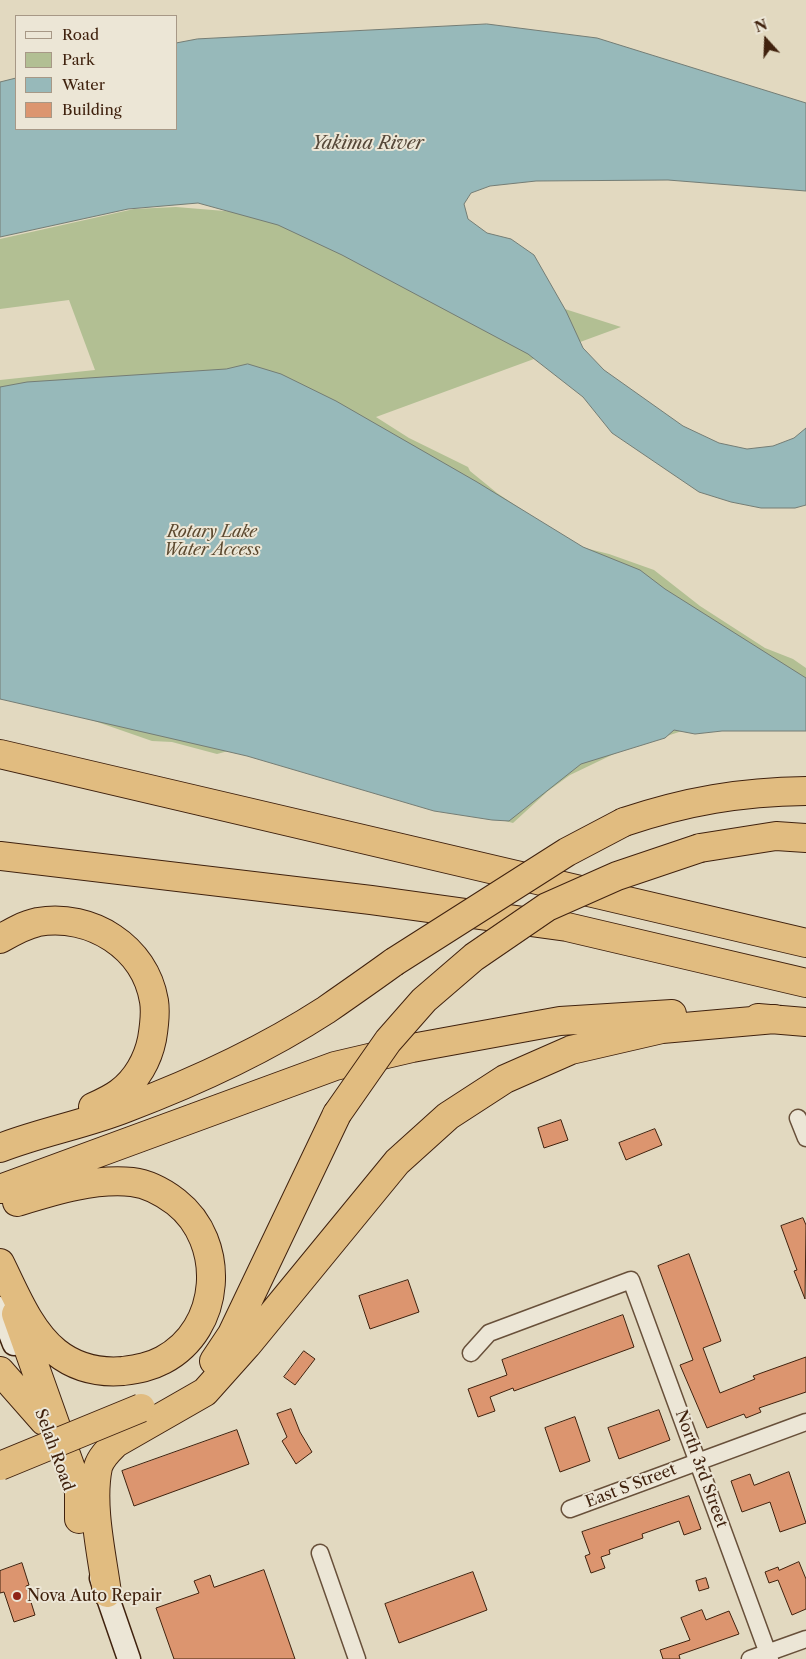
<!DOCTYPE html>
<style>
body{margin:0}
#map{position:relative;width:806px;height:1659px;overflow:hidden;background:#e2d9c0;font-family:"Libre Caslon Text",serif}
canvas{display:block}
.legend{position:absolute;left:15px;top:15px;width:162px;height:115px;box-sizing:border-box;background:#ece6d6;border:1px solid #a79886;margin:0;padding:6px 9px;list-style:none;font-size:15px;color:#40220e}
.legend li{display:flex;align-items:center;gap:10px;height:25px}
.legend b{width:25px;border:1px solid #a79886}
.north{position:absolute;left:741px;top:15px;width:50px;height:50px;-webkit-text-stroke:4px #ece6d6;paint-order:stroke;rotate:340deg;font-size:14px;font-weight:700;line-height:20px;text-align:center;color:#40220e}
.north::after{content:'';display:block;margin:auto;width:18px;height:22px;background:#40220e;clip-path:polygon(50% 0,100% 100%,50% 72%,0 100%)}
</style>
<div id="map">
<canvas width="806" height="1659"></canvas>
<ul class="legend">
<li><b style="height:6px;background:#ece6d6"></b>Road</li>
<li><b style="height:14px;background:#b2bf93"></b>Park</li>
<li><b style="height:14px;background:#97b9ba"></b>Water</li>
<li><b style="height:14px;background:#dc956f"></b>Building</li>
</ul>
<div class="north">N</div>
</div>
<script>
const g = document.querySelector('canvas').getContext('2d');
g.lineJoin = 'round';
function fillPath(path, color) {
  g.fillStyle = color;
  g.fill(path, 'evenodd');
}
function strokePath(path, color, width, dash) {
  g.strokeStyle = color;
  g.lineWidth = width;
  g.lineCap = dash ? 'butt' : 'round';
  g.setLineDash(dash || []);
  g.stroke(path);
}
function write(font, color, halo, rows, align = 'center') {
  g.font = font + ' "Libre Caslon Text",serif';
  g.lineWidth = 4;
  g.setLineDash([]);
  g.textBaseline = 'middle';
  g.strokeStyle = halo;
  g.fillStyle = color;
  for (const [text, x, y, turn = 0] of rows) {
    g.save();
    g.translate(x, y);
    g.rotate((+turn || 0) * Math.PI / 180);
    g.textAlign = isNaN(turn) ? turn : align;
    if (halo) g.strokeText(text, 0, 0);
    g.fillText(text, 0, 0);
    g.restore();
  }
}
fillPath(new Path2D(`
 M 176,207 L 237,212 L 518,294 L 621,327 L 376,417 L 409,438 L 468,467 L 470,471 L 497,493 L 567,540 L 585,548 L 609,554 L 654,570 L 700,606 L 765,648 L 793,659 L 806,668 L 806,727 L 682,731 L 618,752 L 570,775 L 548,791 L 513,823 L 232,750 L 217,754 L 172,742 L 152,741 L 83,717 L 0,697 L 0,380 L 95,370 L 69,300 L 0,309 L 0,239 L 134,209 Z`), '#b2bf93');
const water = new Path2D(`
 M 487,24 L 597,38 L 806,103 L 806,191 L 668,180 L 536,181 L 490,186 L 471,193 L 464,204 L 468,219 L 487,233 L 511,239 L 534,255 L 566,311 L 583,348 L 604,370 L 683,426 L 719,443 L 747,449 L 773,446 L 794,438 L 806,428 L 806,505 L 795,508 L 761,508 L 731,502 L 699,492 L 612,433 L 583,397 L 528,354 L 342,255 L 278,225 L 198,203 L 128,209 L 0,237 L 0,82 L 16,78 L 16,129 L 176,129 L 176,43 L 197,39 Z
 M 248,364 L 281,374 L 336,401 L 477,482 L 583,547 L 640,570 L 665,589 L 806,678 L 806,731 L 722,731 L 695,734 L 674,730 L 665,738 L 581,764 L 509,821 L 492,820 L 434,811 L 247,756 L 0,699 L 0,387 L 27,382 L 226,369 Z`);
fillPath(water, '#97b9ba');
strokePath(water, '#747d75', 1);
const building = new Path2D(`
 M 561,1120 L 568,1140 L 544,1148 L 538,1128 Z
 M 655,1129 L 662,1145 L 626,1160 L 619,1143 Z
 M 803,1218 L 806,1225 L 805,1299 L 794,1271 L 797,1270 L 781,1226 Z
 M 689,1254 L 721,1341 L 703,1348 L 720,1393 L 755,1379 L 753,1376 L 806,1357 L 806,1392 L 759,1408 L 761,1412 L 746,1418 L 744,1414 L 707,1428 L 680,1365 L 693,1360 L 658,1266 Z
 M 408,1280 L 419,1312 L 370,1329 L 359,1296 Z
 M 623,1315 L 634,1347 L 514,1391 L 513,1388 L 490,1397 L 495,1411 L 478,1417 L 468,1389 L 507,1375 L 502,1360 Z
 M 304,1351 L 315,1359 L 295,1385 L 284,1377 Z
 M 291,1409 L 300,1432 L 312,1452 L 296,1464 L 282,1441 L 287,1437 L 277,1414 Z
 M 659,1410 L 670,1440 L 619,1459 L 608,1428 Z
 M 575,1417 L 590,1461 L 560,1472 L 545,1428 Z
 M 237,1430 L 249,1464 L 134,1506 L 122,1471 Z
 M 789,1472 L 806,1523 L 780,1532 L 770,1502 L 742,1512 L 731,1481 L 750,1474 L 754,1485 Z
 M 689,1496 L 701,1529 L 684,1535 L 679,1521 L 642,1534 L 643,1538 L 609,1550 L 610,1554 L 601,1557 L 605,1568 L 591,1573 L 585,1556 L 590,1554 L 582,1532 Z
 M 799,1562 L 806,1579 L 806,1609 L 792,1615 L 778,1580 L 769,1583 L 765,1572 L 778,1567 L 779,1570 Z
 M 22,1563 L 29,1585 L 26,1586 L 35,1615 L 14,1622 L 4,1592 L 0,1593 L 0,1571 Z
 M 264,1570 L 295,1659 L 174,1659 L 156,1608 L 199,1593 L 194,1581 L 210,1575 L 214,1587 Z
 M 473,1572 L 487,1610 L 399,1643 L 385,1604 Z
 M 706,1578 L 709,1588 L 699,1591 L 696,1581 Z
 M 702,1610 L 706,1620 L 729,1611 L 739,1634 L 679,1655 L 680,1659 L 663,1659 L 660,1650 L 690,1640 L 681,1618 Z`);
fillPath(building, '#dc956f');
strokePath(building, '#40220e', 1);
const street = new Path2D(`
 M 798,1118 L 806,1138
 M 471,1353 L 489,1333 L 631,1280 L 770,1659
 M 570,1509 L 806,1422
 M 320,1553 L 357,1659
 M 750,1659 L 806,1639`);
const secondary = new Path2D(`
 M 0,1308 L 14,1344
 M 101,1578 L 129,1659`);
const highway = new Path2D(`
 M 0,754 L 806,943
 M 624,822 C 687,801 740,792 806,791
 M 700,848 L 776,836 L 806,838
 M 0,856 L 371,900 L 567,927 L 806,983
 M 0,939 C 12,932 24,925 38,922 C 91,913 145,947 154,1001 C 156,1013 154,1027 152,1039 C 148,1059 137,1080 119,1093 C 111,1099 102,1103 93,1107
 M 758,1018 L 806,1022
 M 0,1148 C 41,1132 86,1124 126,1108 C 195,1082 264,1050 326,1010 C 349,994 372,978 394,962
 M 0,1189 L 335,1066 L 412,1048 L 560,1021 L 672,1014
 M 0,1263 C 15,1293 29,1330 56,1352 C 76,1368 98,1373 123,1371 C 138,1369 150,1367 163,1360 C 222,1329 227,1242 176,1202 C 163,1192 149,1184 132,1182 C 94,1178 53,1191 17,1202
 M 16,1314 L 79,1491 L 79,1519
 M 214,1361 L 232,1334 L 337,1114
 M 0,1371 L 44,1421
 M 107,1593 C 102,1555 90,1505 98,1467 C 101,1457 109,1450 116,1443 L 205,1392 L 247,1345 L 397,1162 L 448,1116 L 505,1079 L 571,1050 L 662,1029 L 775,1019`);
strokePath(street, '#68503a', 19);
strokePath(secondary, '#40220e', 25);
strokePath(highway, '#40220e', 30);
strokePath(street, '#ece6d6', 16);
strokePath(secondary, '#ece6d6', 22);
strokePath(highway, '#e1bc80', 28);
const highwayBridge = new Path2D(`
 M 394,962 L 567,852 L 624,822
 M 337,1114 L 388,1041 L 424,1000 L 474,957 L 547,907 L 617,876 L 700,848
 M 0,1466 L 141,1408`);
strokePath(highwayBridge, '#40220e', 30, []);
strokePath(highwayBridge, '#e1bc80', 28);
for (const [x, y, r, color] of [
 [17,1596,5,"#8f2418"]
]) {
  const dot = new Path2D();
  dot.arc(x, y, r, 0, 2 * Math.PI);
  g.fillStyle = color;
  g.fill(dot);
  strokePath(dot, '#ece6d6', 2);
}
write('italic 16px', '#5c492f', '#ece6d6', [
 ["Rotary Lake",212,532],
 ["Water Access",212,550]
]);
write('16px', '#40220e', '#ece6d6', [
 ["Selah Road",54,1450,70],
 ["North 3rd Street",701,1469,70],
 ["East S Street",631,1486,-21]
]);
write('16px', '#40220e', '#ece6d6', [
 ["Nova Auto Repair",27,1596]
], 'left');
write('italic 18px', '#564839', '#ece6d6', [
 ["Yakima River",368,144]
]);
</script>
